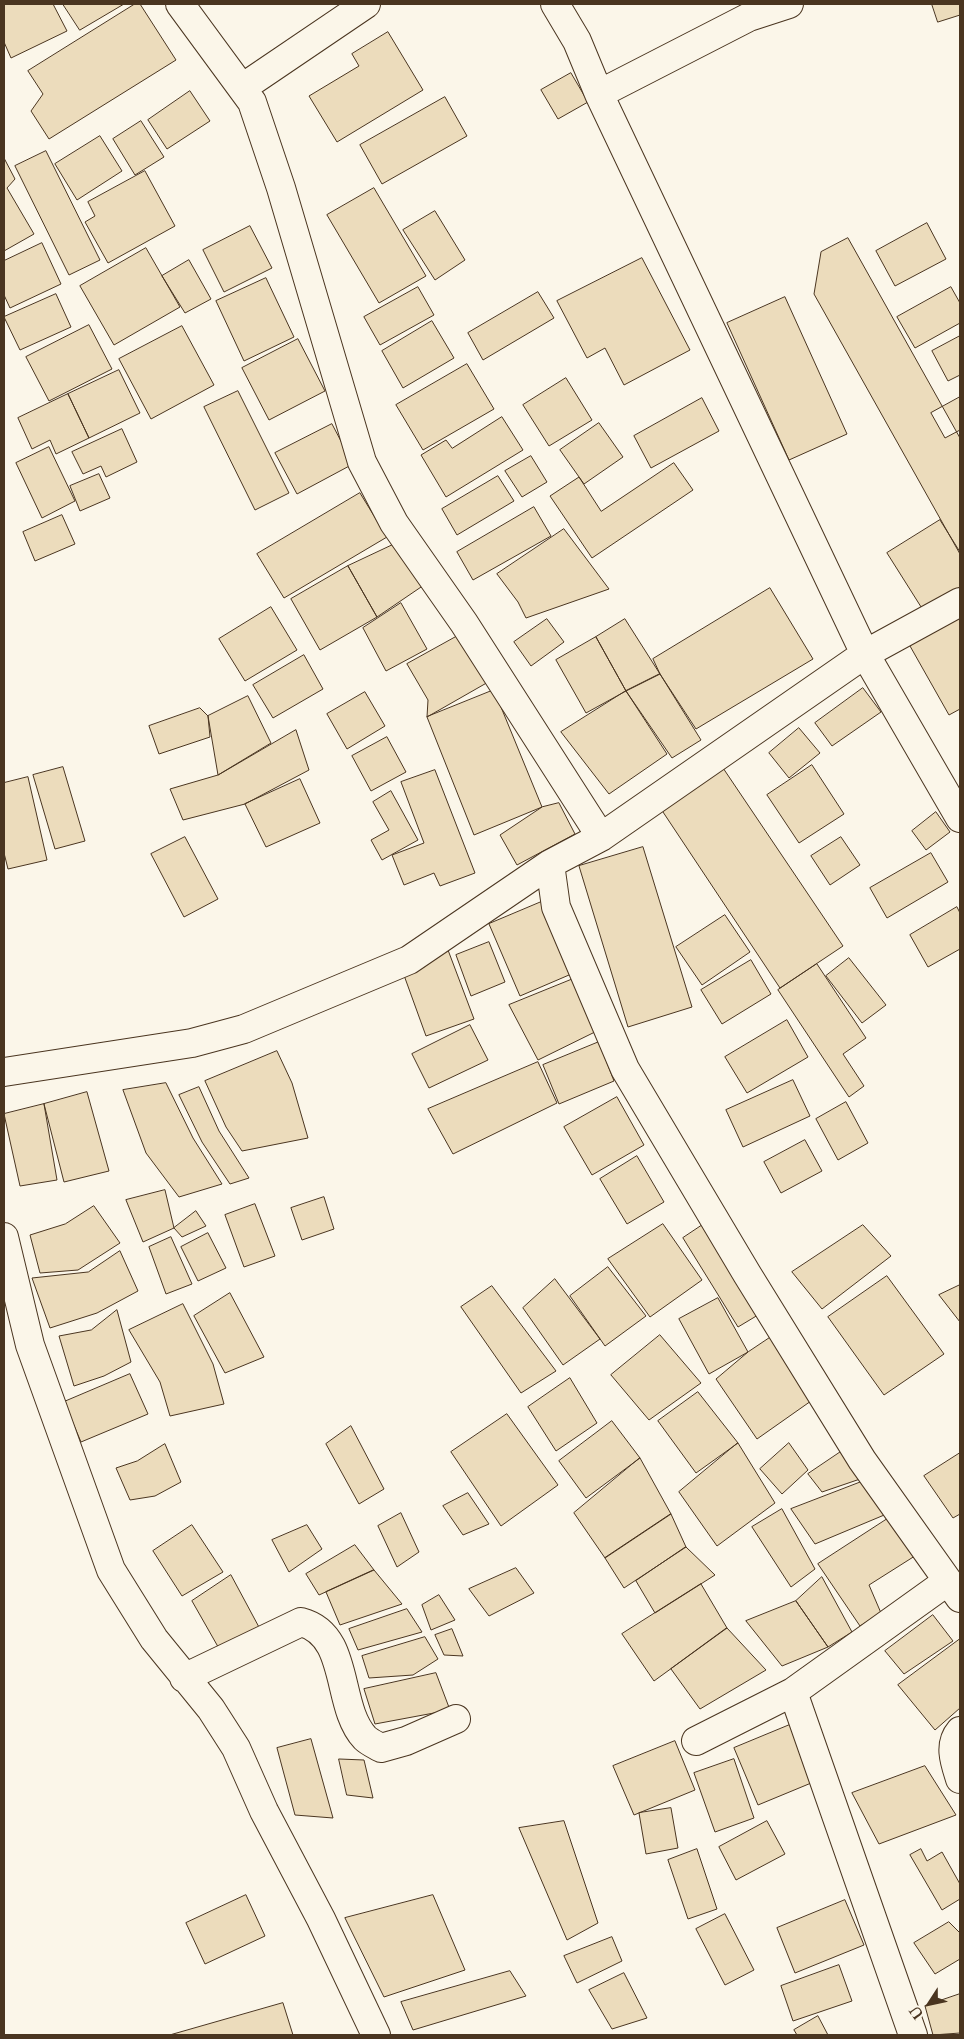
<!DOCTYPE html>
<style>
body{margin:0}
#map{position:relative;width:964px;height:2039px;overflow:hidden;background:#fbf6e9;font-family:"Libre Baskerville",serif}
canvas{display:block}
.frame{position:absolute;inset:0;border:5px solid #4a3520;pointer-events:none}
.north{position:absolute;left:904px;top:1979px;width:50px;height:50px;-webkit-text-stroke:4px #fbf6e9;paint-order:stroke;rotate:235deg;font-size:14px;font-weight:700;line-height:20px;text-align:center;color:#4a3520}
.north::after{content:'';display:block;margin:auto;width:18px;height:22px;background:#4a3520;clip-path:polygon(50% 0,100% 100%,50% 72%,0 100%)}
</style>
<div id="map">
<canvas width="964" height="2039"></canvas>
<div class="frame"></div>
<div class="north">U</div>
</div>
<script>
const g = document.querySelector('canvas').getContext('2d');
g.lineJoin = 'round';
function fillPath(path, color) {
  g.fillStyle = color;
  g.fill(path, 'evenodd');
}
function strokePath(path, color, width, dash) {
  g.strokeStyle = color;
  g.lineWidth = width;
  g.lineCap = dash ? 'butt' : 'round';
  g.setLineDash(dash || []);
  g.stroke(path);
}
const building = new Path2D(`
 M 4,4 L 53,4 L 67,31 L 11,58 L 4,42 Z
 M 63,4 L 124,4 L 80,30 Z
 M 135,4 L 140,4 L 176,60 L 49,139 L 31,111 L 43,94 L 28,71 Z
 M 932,4 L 960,4 L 960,15 L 938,22 Z
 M 388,32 L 423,90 L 337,142 L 309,96 L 359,66 L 352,54 Z
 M 571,73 L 588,102 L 558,119 L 541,90 Z
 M 190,91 L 210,121 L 167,149 L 148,120 Z
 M 445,97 L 467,136 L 382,184 L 360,145 Z
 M 141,121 L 164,157 L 135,175 L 113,139 Z
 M 100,136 L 122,171 L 77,200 L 55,164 Z
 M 46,151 L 100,260 L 69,275 L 15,166 Z
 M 4,158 L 15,179 L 7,188 L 34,234 L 4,251 Z
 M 145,171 L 175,226 L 108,263 L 85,222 L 95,216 L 88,202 Z
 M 374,188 L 426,276 L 379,303 L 327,215 Z
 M 435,211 L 465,260 L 435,280 L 403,230 Z
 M 927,223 L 946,259 L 895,286 L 876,251 Z
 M 250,226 L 272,268 L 224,292 L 203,250 Z
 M 848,238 L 960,438 L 960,554 L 814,294 L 821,252 Z
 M 42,243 L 61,284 L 10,308 L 4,295 L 4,261 Z
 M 146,248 L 180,307 L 114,345 L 80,286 Z
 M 642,258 L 690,350 L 624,385 L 605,348 L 587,358 L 557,301 Z
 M 189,260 L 211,299 L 185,313 L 162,276 Z
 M 266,278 L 294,337 L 244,361 L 216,301 Z
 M 418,287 L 434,315 L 380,345 L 364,317 Z
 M 951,287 L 960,303 L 960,323 L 915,348 L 897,317 Z
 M 538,292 L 554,318 L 483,360 L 468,333 Z
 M 56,294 L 71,327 L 20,350 L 4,317 Z
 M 785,297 L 847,434 L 789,460 L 727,323 Z
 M 432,321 L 454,358 L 403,388 L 382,351 Z
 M 89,325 L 112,369 L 49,401 L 26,357 Z
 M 182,326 L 214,385 L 151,419 L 119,359 Z
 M 960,336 L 960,375 L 948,381 L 932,351 Z
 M 298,339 L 325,391 L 269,420 L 242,368 Z
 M 467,364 L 494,409 L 423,450 L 396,405 Z
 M 119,370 L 140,413 L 89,438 L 68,394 Z
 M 566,378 L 592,420 L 549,446 L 523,405 Z
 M 238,391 L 289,493 L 255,510 L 204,407 Z
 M 68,394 L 89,438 L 56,454 L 50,440 L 32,449 L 18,418 Z
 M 960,397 L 960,430 L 945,438 L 931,413 Z
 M 702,398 L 719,431 L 651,468 L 634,436 Z
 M 502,417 L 523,450 L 446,497 L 421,455 L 446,440 L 452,448 Z
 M 599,423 L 623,457 L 584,484 L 560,450 Z
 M 332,424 L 353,464 L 297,494 L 275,453 Z
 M 122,429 L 137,462 L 106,477 L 101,466 L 83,474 L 72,452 Z
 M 49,447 L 75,501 L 42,518 L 16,463 Z
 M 531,456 L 547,482 L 522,497 L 505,471 Z
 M 674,463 L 693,490 L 592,558 L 550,496 L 579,477 L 601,511 Z
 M 99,474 L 110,498 L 80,511 L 70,486 Z
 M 498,476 L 514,501 L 457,535 L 442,509 Z
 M 360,493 L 387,537 L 284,598 L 257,554 Z
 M 534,507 L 551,536 L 473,580 L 457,552 Z
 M 62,515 L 75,544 L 35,561 L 23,532 Z
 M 940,520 L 960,552 L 960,587 L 923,610 L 887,553 Z
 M 564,529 L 609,589 L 526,618 L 518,602 L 497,574 Z
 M 399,542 L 424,585 L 377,617 L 348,566 Z
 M 348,566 L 377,617 L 320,650 L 291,599 Z
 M 770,588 L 813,659 L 696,729 L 660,674 L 653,659 Z
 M 401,603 L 427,649 L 386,671 L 363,628 Z
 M 271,607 L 297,650 L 245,681 L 219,639 Z
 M 960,618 L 960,709 L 949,715 L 910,646 Z
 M 547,619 L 564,642 L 531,666 L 514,642 Z
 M 625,619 L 660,674 L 626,691 L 596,637 Z
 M 463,633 L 490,681 L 427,717 L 428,700 L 407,664 Z
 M 596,637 L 626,691 L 586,713 L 556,660 Z
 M 304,655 L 323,689 L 273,718 L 253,685 Z
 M 660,674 L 701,740 L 672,758 L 626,691 Z
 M 863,688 L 881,712 L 832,746 L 815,723 Z
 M 494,690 L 542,807 L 474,835 L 427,717 Z
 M 626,691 L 667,754 L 609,794 L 561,732 Z
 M 365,692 L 385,726 L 347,749 L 327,714 Z
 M 248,696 L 271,743 L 218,775 L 208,716 Z
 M 200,708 L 208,716 L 210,737 L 159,754 L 149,726 Z
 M 799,728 L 820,753 L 789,778 L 769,753 Z
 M 296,730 L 309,770 L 245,804 L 183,820 L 170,789 L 218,775 Z
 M 387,737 L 406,772 L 371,791 L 352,756 Z
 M 719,762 L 843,946 L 780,988 L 657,803 Z
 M 812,765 L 844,814 L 799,843 L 767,795 Z
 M 63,767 L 85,841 L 55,849 L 33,775 Z
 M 435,770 L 475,873 L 440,886 L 434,873 L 404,885 L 392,855 L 424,843 L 401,782 Z
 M 28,777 L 47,860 L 8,869 L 4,853 L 4,783 Z
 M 300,779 L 320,823 L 266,847 L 245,804 Z
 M 391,791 L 418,840 L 382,860 L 371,840 L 389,830 L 373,802 Z
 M 559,803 L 575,834 L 517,865 L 500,835 L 542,807 Z
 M 936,812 L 950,832 L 926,850 L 912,831 Z
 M 185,837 L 218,899 L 184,917 L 151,854 Z
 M 841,837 L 860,865 L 830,885 L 811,856 Z
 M 643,847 L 692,1007 L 628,1027 L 579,866 Z
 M 931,853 L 948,882 L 887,918 L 870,888 Z
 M 546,900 L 576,972 L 520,996 L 489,924 Z
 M 957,907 L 960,913 L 960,949 L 928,967 L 910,935 Z
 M 725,915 L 750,952 L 702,985 L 676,947 Z
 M 489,942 L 505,982 L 471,996 L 456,955 Z
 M 448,950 L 474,1019 L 426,1036 L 401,967 Z
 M 849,958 L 886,1005 L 862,1023 L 826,976 Z
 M 751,960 L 771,994 L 722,1024 L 701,990 Z
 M 817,964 L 866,1038 L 843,1054 L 864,1086 L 849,1097 L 778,990 Z
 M 578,977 L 601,1029 L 538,1060 L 509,1005 Z
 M 787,1020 L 808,1057 L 747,1093 L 725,1057 Z
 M 470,1025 L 488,1060 L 429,1088 L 412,1054 Z
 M 599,1042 L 614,1081 L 559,1104 L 543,1065 Z
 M 277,1051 L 292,1083 L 308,1138 L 242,1151 L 226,1127 L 205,1081 Z
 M 538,1062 L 557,1103 L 453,1154 L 428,1109 Z
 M 793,1080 L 810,1116 L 743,1147 L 726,1110 Z
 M 166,1083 L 193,1138 L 222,1184 L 179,1197 L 146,1153 L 123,1090 Z
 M 199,1087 L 219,1131 L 249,1178 L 230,1184 L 202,1142 L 179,1095 Z
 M 87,1092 L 109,1171 L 64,1182 L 44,1104 Z
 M 617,1097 L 644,1145 L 592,1175 L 564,1127 Z
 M 846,1102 L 868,1143 L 838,1160 L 816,1119 Z
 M 44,1104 L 57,1180 L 20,1186 L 4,1114 Z
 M 805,1140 L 822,1171 L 781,1193 L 764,1162 Z
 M 637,1156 L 664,1202 L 627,1224 L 600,1179 Z
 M 165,1190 L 174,1228 L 143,1242 L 126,1200 Z
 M 324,1197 L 334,1229 L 302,1240 L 291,1208 Z
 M 255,1204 L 275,1256 L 244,1267 L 225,1215 Z
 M 94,1206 L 120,1243 L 78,1270 L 40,1273 L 30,1235 L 65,1224 Z
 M 196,1211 L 206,1226 L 182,1237 L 174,1228 Z
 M 707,1222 L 763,1312 L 738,1327 L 683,1238 Z
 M 663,1224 L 702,1280 L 650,1317 L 608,1259 Z
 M 863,1225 L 891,1256 L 822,1309 L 792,1272 Z
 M 208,1233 L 226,1268 L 198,1281 L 181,1247 Z
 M 171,1237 L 192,1284 L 166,1294 L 149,1247 Z
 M 120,1251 L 138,1291 L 97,1313 L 50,1328 L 32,1278 L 88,1272 Z
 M 608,1267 L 646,1316 L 605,1346 L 570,1296 Z
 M 887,1276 L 944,1354 L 884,1395 L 828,1317 Z
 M 555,1279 L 600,1339 L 563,1365 L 523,1308 Z
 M 960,1285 L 960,1322 L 939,1295 Z
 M 492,1286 L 556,1371 L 521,1393 L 461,1307 Z
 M 230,1293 L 264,1357 L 225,1373 L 194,1316 Z
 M 718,1298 L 748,1352 L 709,1374 L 679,1319 Z
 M 183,1304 L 213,1364 L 224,1404 L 170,1416 L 160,1382 L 129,1330 Z
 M 117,1310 L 131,1362 L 104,1376 L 74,1386 L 59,1336 L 91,1330 Z
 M 660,1335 L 701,1383 L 649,1420 L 611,1375 Z
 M 771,1337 L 811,1401 L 757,1439 L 716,1379 L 748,1352 Z
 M 130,1374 L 148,1414 L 81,1442 L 64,1402 Z
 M 570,1378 L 597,1423 L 556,1451 L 528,1407 Z
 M 698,1392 L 738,1443 L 696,1473 L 658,1421 Z
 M 507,1414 L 558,1485 L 501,1526 L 451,1452 Z
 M 612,1421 L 640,1458 L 586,1498 L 559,1461 Z
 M 351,1426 L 384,1489 L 359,1504 L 326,1444 Z
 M 738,1443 L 775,1503 L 717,1546 L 679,1492 Z
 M 789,1443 L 808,1470 L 782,1494 L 760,1469 Z
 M 165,1444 L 181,1482 L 155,1496 L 130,1500 L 116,1468 L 137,1461 Z
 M 848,1447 L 866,1477 L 822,1492 L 808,1474 Z
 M 960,1453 L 960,1514 L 953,1518 L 924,1476 Z
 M 640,1458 L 671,1514 L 605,1558 L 574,1513 Z
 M 869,1479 L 889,1513 L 815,1544 L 791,1509 Z
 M 468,1493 L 489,1524 L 463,1535 L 443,1506 Z
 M 782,1509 L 815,1569 L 791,1587 L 752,1527 Z
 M 401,1513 L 419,1552 L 397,1567 L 378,1526 Z
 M 671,1514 L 686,1547 L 624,1588 L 605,1558 Z
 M 895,1514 L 918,1554 L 869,1585 L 881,1613 L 860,1626 L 818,1564 Z
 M 192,1525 L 223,1572 L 182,1596 L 153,1551 Z
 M 307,1525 L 322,1549 L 289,1572 L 272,1540 Z
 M 355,1545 L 374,1570 L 319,1595 L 306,1574 Z
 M 686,1547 L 715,1575 L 655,1613 L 636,1581 Z
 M 516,1568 L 534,1593 L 489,1616 L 469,1589 Z
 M 374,1570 L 402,1604 L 340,1625 L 326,1592 Z
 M 231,1575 L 260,1629 L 221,1652 L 192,1601 Z
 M 822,1577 L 852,1632 L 828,1647 L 796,1601 Z
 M 701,1584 L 727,1628 L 654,1681 L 622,1634 Z
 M 439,1595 L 455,1620 L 431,1630 L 422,1605 Z
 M 796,1601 L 828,1647 L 782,1666 L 746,1621 Z
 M 407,1609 L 422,1632 L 358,1650 L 349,1629 Z
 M 933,1615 L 953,1641 L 904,1674 L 885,1651 Z
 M 727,1628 L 766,1670 L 700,1709 L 671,1669 Z
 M 452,1629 L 463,1656 L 444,1655 L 435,1635 Z
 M 425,1637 L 438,1659 L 413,1675 L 369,1678 L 362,1656 Z
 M 960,1639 L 960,1708 L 935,1730 L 898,1685 Z
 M 436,1673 L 450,1710 L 375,1724 L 364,1689 Z
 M 792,1724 L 816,1781 L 758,1805 L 734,1748 Z
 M 311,1739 L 333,1818 L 295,1815 L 277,1748 Z
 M 675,1741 L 695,1790 L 634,1815 L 613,1766 Z
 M 339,1759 L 364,1760 L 373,1798 L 347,1795 Z
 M 734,1759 L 754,1818 L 715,1832 L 694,1773 Z
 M 925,1766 L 956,1815 L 879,1844 L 852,1793 Z
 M 671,1808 L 678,1848 L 646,1854 L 639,1813 Z
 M 564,1821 L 598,1923 L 567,1940 L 519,1828 Z
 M 767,1821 L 785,1854 L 736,1880 L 719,1847 Z
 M 697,1849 L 717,1909 L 688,1919 L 668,1860 Z
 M 921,1849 L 927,1861 L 942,1852 L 960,1884 L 960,1899 L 942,1910 L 910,1855 Z
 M 246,1895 L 265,1936 L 205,1964 L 186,1923 Z
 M 433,1895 L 465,1970 L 384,1997 L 345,1918 Z
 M 845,1900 L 864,1945 L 795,1973 L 777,1928 Z
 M 725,1914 L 754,1970 L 725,1985 L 696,1929 Z
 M 949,1922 L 960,1933 L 960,1959 L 935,1974 L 914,1943 Z
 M 612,1937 L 622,1961 L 577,1983 L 564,1956 Z
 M 839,1965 L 852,2001 L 793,2021 L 781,1986 Z
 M 510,1971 L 526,1996 L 413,2030 L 401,2002 Z
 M 624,1973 L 647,2018 L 612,2029 L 589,1990 Z
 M 960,1994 L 960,2033 L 933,2035 L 925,2006 Z
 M 283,2003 L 293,2035 L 170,2035 Z
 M 818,2016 L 828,2035 L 797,2035 L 794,2030 Z`);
fillPath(building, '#ecdcbc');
strokePath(building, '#4a3520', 1);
const minor = new Path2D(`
 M 180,4 L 252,102 L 281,188 L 362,462 L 394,523 L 464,623 L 601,837
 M 555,4 L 577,41 L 599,94 L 865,654 L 960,818
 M 242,88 L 366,4
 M 599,94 L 749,17 L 789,4
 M 550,864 L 556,907 L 625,1069 L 747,1274 L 862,1460 L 960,1598
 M 4,1072 L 192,1043 L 244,1029 L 409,960 L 550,864 L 601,837 L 865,654 L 960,602
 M 4,1237 L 30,1345 L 111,1570 L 154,1639 L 211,1709 L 236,1748 L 264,1811 L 321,1919 L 376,2035
 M 184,1678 L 301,1622 C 351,1635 335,1706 365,1738 C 369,1742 376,1745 381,1748 L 406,1741 L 456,1719
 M 793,1692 L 913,2035
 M 960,1731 C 948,1745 955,1763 960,1779
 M 696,1741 L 793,1692 L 948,1581`);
strokePath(minor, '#4a3520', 30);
strokePath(minor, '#fbf6e9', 28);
</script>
